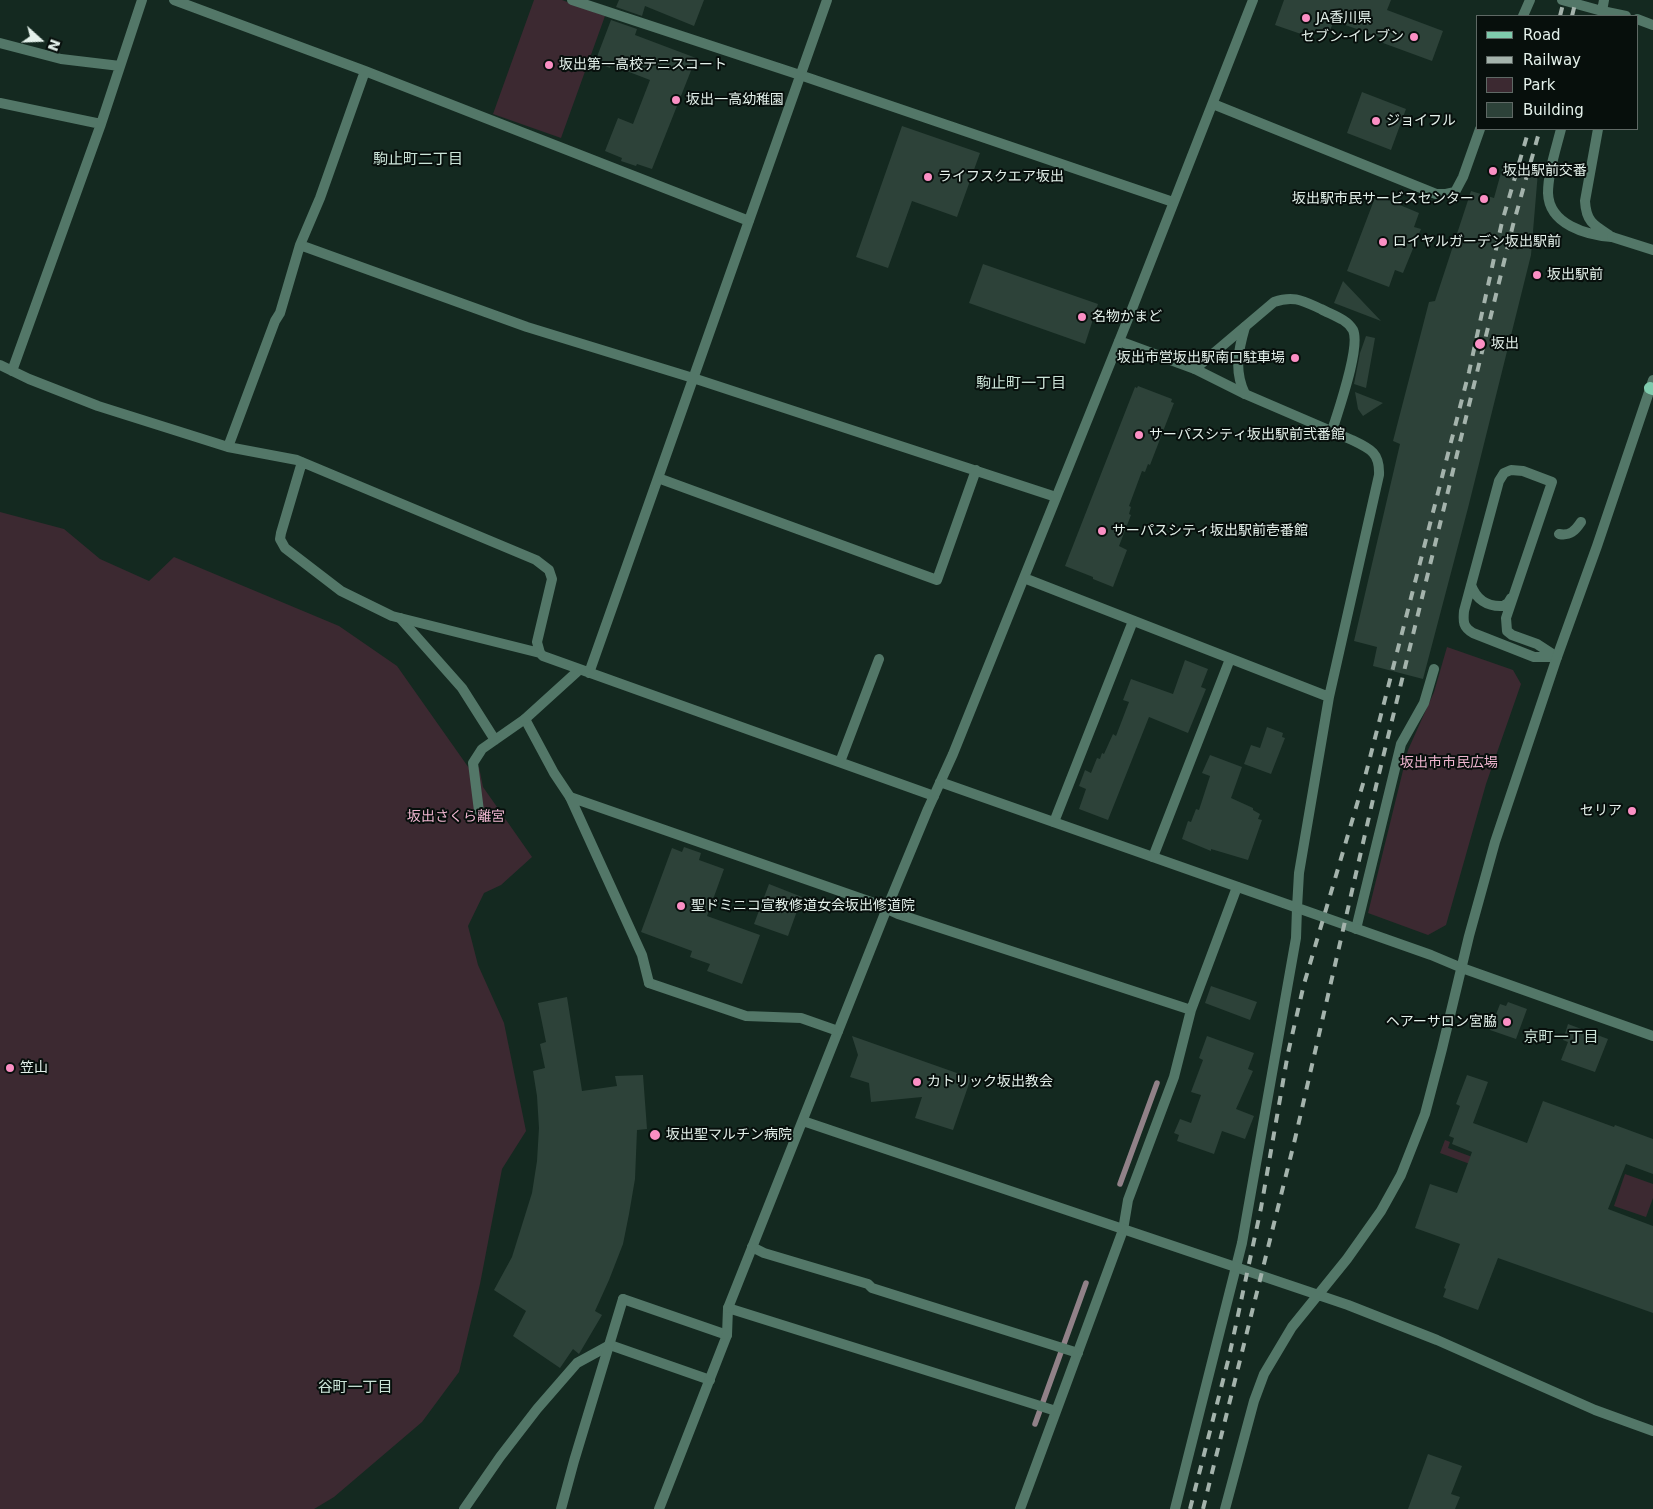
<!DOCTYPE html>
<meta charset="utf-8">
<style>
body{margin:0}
#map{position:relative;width:1653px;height:1509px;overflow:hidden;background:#142920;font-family:"DejaVu Sans",sans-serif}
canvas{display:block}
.legend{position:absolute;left:1476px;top:15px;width:162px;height:115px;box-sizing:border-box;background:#070f0c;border:1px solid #5f6965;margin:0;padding:6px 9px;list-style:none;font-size:15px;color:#e4f1eb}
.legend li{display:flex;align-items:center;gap:10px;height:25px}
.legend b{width:25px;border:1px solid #5f6965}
.north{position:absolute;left:15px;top:15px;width:50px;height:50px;-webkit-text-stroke:4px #070f0c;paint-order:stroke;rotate:110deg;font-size:14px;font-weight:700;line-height:20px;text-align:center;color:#e4f1eb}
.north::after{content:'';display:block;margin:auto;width:18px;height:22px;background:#e4f1eb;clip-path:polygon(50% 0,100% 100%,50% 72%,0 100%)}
</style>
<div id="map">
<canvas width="1653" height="1509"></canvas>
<ul class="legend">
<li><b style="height:6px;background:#7fcbad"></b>Road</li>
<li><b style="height:6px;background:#a4b3ac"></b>Railway</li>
<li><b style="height:14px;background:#3c2931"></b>Park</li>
<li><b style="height:14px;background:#2d4239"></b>Building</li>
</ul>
<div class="north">N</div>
</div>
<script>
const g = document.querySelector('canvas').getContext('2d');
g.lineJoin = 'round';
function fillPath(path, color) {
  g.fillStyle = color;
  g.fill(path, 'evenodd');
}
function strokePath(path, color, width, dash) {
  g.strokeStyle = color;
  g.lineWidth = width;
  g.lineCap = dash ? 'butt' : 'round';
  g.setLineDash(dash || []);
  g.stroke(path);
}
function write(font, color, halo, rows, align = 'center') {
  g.font = font + ' "DejaVu Sans","Noto Sans JP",sans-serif';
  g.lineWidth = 4;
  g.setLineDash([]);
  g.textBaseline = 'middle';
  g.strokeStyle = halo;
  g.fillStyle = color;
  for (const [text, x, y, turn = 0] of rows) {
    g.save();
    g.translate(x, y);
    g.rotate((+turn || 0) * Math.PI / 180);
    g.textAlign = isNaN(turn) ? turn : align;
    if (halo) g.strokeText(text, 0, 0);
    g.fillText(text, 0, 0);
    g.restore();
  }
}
fillPath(new Path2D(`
 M 534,0 L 562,0 L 605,16 L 561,138 L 493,114 Z
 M 0,512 L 64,529 L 100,559 L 149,581 L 174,557 L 339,626 L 397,666 L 471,771 L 479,767 L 483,787 L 532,857 L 501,885 L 484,893 L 468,926 L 478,965 L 504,1023 L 526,1131 L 502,1169 L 480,1284 L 459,1372 L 422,1422 L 334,1497 L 314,1509 L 0,1509 Z
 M 1447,647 L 1513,670 L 1521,684 L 1486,784 L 1446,925 L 1428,935 L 1368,913 L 1408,750 L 1434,692 Z
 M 1445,1140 L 1450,1142 L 1448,1148 L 1502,1168 L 1500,1175 L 1440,1153 Z
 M 1625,1174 L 1653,1184 L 1653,1198 L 1646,1217 L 1614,1206 Z`), '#3c2931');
strokePath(new Path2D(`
 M 1120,1184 L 1157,1083
 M 1035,1424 L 1086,1283`), '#918188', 5.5);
fillPath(new Path2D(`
 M 619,0 L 704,0 L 694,26 L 645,6 L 642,16 L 616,7 Z
 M 1284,0 L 1391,0 L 1387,10 L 1443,31 L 1432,61 L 1383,43 L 1385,39 L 1334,21 L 1327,37 L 1303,29 L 1301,34 L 1275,25 Z
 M 611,20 L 637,29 L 635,35 L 696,58 L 652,169 L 637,164 L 636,166 L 621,161 L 622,158 L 605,151 L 618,118 L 633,124 L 650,80 L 611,65 L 610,68 L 595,62 Z
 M 1362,92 L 1406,109 L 1391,150 L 1347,133 Z
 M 902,126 L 980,153 L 957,217 L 912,201 L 888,268 L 856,257 Z
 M 1504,162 L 1538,172 L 1531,255 L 1468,508 L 1423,679 L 1373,666 L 1377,647 L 1354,641 L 1400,444 L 1393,441 L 1429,302 L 1435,301 L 1471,191 L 1494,198 Z
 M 1376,195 L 1419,213 L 1414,227 L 1421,229 L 1403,273 L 1395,270 L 1389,287 L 1347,271 Z
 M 983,264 L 1098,304 L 1085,344 L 969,303 Z
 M 1343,281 L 1381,321 L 1334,303 Z
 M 1366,336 L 1375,338 L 1366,388 L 1354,384 L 1360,353 Z
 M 1138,386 L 1172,399 L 1171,402 L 1174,403 L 1150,465 L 1148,464 L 1145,472 L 1142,471 L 1129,506 L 1131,507 L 1129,514 L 1131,515 L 1119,546 L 1127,550 L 1113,587 L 1093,579 L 1093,577 L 1065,566 L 1135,387 L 1137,388 Z
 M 1355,392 L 1383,403 L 1363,416 L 1358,409 Z
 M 1185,660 L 1208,669 L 1201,687 L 1206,689 L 1188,733 L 1149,717 L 1108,820 L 1079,809 L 1086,789 L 1079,786 L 1085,770 L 1091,773 L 1097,758 L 1100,759 L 1102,753 L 1104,754 L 1113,734 L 1116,736 L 1129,702 L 1123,700 L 1131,679 L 1173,694 Z
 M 1267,727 L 1283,733 L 1282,737 L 1285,738 L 1271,774 L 1244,764 L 1251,745 L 1260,748 Z
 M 1210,755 L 1242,767 L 1231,798 L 1253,808 L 1253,810 L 1260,814 L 1258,819 L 1262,820 L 1248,860 L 1211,849 L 1211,851 L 1182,839 L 1188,821 L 1191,822 L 1196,809 L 1199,810 L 1210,776 L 1202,773 Z
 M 684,847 L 701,853 L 699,860 L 724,869 L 707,916 L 760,935 L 742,984 L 707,971 L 710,964 L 690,957 L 692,951 L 641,932 L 672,848 L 682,852 Z
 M 769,884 L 802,897 L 788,936 L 754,924 Z
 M 1211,986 L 1257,1002 L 1250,1020 L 1205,1003 Z
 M 567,997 L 582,1091 L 617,1086 L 615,1076 L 643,1075 L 647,1129 L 637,1130 L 635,1179 L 629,1214 L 623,1244 L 609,1280 L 595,1311 L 602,1315 L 579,1354 L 573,1349 L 560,1368 L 513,1336 L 526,1311 L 494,1290 L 512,1257 L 532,1193 L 537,1161 L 539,1128 L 537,1096 L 533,1071 L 545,1068 L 540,1044 L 546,1042 L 538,1003 Z
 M 1508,1002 L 1527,1009 L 1516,1039 L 1490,1030 L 1500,1004 L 1506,1006 Z
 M 1568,1024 L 1608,1039 L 1595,1072 L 1561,1060 L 1568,1042 L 1563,1040 Z
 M 852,1036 L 971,1078 L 953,1130 L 915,1118 L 922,1097 L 871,1102 L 869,1083 L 850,1077 L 858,1055 Z
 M 1207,1036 L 1254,1053 L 1248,1069 L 1253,1071 L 1236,1109 L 1254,1116 L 1245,1139 L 1222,1131 L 1214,1154 L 1177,1141 L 1179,1135 L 1174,1133 L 1180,1119 L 1191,1123 L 1201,1095 L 1191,1092 L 1203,1060 L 1199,1058 Z
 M 1467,1075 L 1488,1082 L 1473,1123 L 1527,1143 L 1543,1101 L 1614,1127 L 1615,1125 L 1653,1139 L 1653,1174 L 1626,1164 L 1608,1209 L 1653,1226 L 1653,1313 L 1498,1258 L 1478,1310 L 1443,1297 L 1446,1289 L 1444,1288 L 1460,1244 L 1415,1228 L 1430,1184 L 1457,1193 L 1472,1152 L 1452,1144 L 1454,1138 L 1449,1136 L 1460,1106 L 1456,1104 Z
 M 1428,1454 L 1462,1466 L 1451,1494 L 1460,1497 L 1455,1509 L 1408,1509 Z`), '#2d4239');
strokePath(new Path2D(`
 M 1245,394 C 1234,371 1238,351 1245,327
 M 1511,470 L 1523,471 L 1552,482 L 1506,618 L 1507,631 L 1512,635 L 1537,644 L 1557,657 L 1534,657 L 1473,633 C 1463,627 1463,622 1464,611 L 1499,481 L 1504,473 Z
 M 1559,534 C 1570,536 1575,531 1581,522
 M 1471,585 C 1476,599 1487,607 1503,606 L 1508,603 L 1511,598
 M 400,618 L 462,688 L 495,740
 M 479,811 L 473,763 L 482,749 L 525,719 L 554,773 L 570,797
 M 1356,929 L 1401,744 L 1424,703 L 1434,669
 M 649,983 L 746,1016 L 801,1018 L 838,1031
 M 752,1247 L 764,1253 L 868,1284 L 872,1288 L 1078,1353
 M 623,1299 L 727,1335
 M 464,1509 L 500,1457 L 537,1409 L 577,1363 L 610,1345 L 710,1380`), '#537768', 10);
strokePath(new Path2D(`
 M 174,0 L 365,71 L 749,221
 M 572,0 L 800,75 L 1173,202
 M 1602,11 L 1626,16
 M 1637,19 L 1653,25
 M 0,43 L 61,59 L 120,66
 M 0,103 L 101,124
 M 1561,129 C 1556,149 1548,172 1548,193 C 1549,225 1587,235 1612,237
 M 1598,129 L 1585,201 C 1586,221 1593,225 1609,235
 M 300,245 L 527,327 L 693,378 L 1056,497
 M 0,365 L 29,379 L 98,406 L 228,447 L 297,460 L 536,560 L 549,570 L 552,579 L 537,642 L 540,653 L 543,656 L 934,796
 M 1195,369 L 1274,302 C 1294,295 1303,301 1321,309 C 1332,315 1347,319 1353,330 C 1361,347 1338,411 1332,431
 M 12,371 L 101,124 L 142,0
 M 228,447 L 275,321 L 280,313 L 300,245 L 320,198 L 365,71
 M 302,462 L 281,533 L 280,539 L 285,548 L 341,591 L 392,616 L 540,653
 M 658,478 L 937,580 L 976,470
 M 589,673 L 827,0
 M 525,719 L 579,670
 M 840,762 L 879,659
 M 570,797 L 874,903 L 898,914 L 1191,1010
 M 570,797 L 642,955 L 649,983
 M 1054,822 L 1133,621
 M 1153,857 L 1230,659
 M 1462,968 L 1653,1036
 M 561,1509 L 574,1461 L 623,1299
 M 659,1509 L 727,1335 L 728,1308 L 1056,1411
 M 1020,1509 L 1123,1230 L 1128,1200 L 1174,1077 L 1191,1010 L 1237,887
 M 1175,1509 L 1242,1243 L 1296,938 L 1297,908`), '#537768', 10);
strokePath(new Path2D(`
 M 1562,0 L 1602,11 L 1604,0
 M 1523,16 L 1530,0
 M 1213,104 L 1436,194 L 1446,194 L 1455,192 L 1463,177 L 1480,129
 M 1612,237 L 1653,250
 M 1119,341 L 1195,369 L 1245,394 L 1352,440 C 1371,449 1380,453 1379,475 L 1329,697 L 1299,873 L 1297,908
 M 1024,578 L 1329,697
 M 940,782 L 1431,955 L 1462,968
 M 803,1121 L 1348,1305 L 1437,1340 L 1595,1410 L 1653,1431
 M 728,1308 L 887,908 L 928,809 L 953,754 L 1132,309 L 1253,0
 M 1225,1509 L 1254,1401 L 1264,1374 L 1292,1327 L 1347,1259 L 1381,1211 L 1401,1175 L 1425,1114 L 1442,1049 L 1469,936 L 1495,842 L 1557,657 L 1597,546 L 1653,380`), '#537768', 10);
strokePath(new Path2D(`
 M 1650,388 L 1653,389`), '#7fcbad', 12);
strokePath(new Path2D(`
 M 1560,16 L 1564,0
 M 1572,16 L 1576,0
 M 1190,1509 L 1229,1357 L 1261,1208 L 1288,1053 L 1304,984 L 1365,777 L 1469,372 L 1502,222 L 1529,129
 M 1203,1509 L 1295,1139 L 1377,782 L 1513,225 L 1540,129`), '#a4b3ac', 4, [9, 9]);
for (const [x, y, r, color] of [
 [1306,18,5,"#fb8fc4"],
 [1414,37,5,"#fb8fc4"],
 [549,65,5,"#fb8fc4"],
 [676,100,5,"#fb8fc4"],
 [1376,121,5,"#fb8fc4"],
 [1493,171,5,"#fb8fc4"],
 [928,177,5,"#fb8fc4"],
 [1484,199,5,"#fb8fc4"],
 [1383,242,5,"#fb8fc4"],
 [1537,275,5,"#fb8fc4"],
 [1082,317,5,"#fb8fc4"],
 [1480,344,6,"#fb8fc4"],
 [1295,358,5,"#fb8fc4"],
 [1139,435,5,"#fb8fc4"],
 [1102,531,5,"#fb8fc4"],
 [1632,811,5,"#fb8fc4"],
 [681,906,5,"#fb8fc4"],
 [1507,1022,5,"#fb8fc4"],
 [10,1068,5,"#fb8fc4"],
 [917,1082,5,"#fb8fc4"],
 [655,1135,6,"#fb8fc4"]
]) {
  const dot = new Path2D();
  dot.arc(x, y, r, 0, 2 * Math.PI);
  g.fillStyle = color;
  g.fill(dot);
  strokePath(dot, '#070f0c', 2);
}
write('14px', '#e4f1eb', '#070f0c', [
 ["JA香川県",1316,18],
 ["セブン-イレブン",1404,37,"right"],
 ["坂出第一高校テニスコート",559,65],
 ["坂出一高幼稚園",686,100],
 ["ジョイフル",1386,121],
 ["坂出駅前交番",1503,171],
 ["ライフスクエア坂出",938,177],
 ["坂出駅市民サービスセンター",1474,199,"right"],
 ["ロイヤルガーデン坂出駅前",1393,242],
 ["坂出駅前",1547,275],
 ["名物かまど",1092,317],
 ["坂出",1491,344],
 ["坂出市営坂出駅南口駐車場",1285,358,"right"],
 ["サーパスシティ坂出駅前弐番館",1149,435],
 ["サーパスシティ坂出駅前壱番館",1112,531],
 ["セリア",1622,811,"right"],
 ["聖ドミニコ宣教修道女会坂出修道院",691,906],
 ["ヘアーサロン宮脇",1497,1022,"right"],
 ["笠山",20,1068],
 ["カトリック坂出教会",927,1082],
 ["坂出聖マルチン病院",666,1135]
], 'left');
write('14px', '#efb6d0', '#070f0c', [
 ["坂出市市民広場",1449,763],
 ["坂出さくら離宮",456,817]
]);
write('15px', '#cbe4d8', '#070f0c', [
 ["駒止町二丁目",418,160],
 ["駒止町一丁目",1021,384],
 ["京町一丁目",1561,1038],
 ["谷町一丁目",355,1388]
]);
</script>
